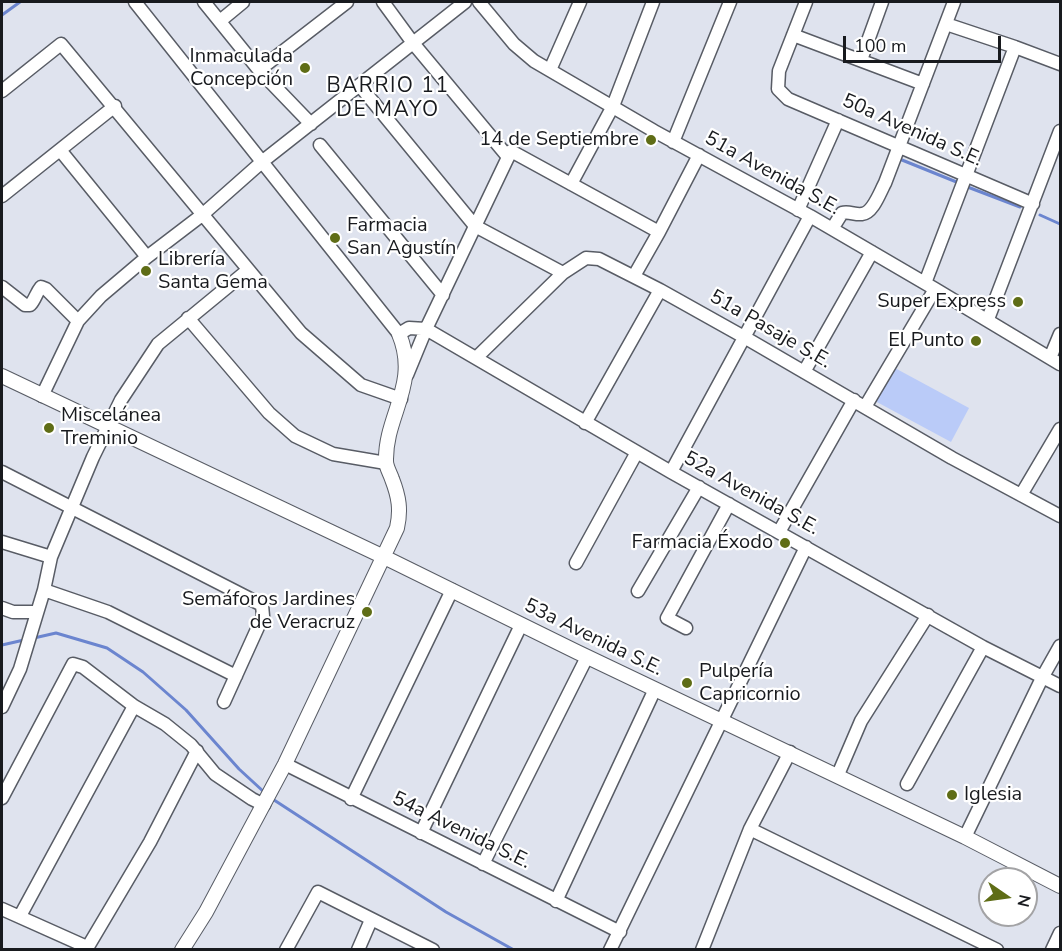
<!DOCTYPE html>
<meta charset="utf-8">
<style>
body{margin:0}
#map{position:relative;width:1062px;height:951px;overflow:hidden;background:#dfe3ee;font-family:"Nunito Sans",sans-serif}
canvas{display:block}
.frame{position:absolute;inset:0;border:3px solid #181a1e;pointer-events:none}
.north{position:absolute;left:978px;top:867px;width:60px;height:60px;box-sizing:border-box;background:#fff;border:2px solid #a3a3a5;border-radius:50%;rotate:103deg;font-size:16px;font-weight:700;line-height:24px;text-align:center;color:#181a1e}
.north::after{content:'';display:block;margin:auto;width:21px;height:27px;background:#5f6d16;clip-path:polygon(50% 0,100% 100%,50% 72%,0 100%)}
.scale{position:absolute;left:843px;top:36px;width:158px;height:27px;box-sizing:border-box;border:3px solid #181a1e;border-top:0;padding-left:8px;font-size:18px;line-height:21px;white-space:nowrap;color:#181a1e;-webkit-text-stroke:4px #fff;paint-order:stroke}
</style>
<div id="map">
<canvas width="1062" height="951"></canvas>
<div class="frame"></div>
<div class="north">N</div>
<div class="scale">100 m</div>
</div>
<script>
const g = document.querySelector('canvas').getContext('2d');
g.lineJoin = 'round';
function fillPath(path, color) {
  g.fillStyle = color;
  g.fill(path, 'evenodd');
}
function strokePath(path, color, width, dash) {
  g.strokeStyle = color;
  g.lineWidth = width;
  g.lineCap = dash ? 'butt' : 'round';
  g.setLineDash(dash || []);
  g.stroke(path);
}
function write(font, color, halo, rows, align = 'center') {
  g.font = font + ' "Nunito Sans",sans-serif';
  g.lineWidth = 4.5;
  g.setLineDash([]);
  g.textBaseline = 'middle';
  g.strokeStyle = halo;
  g.fillStyle = color;
  for (const [text, x, y, turn = 0] of rows) {
    g.save();
    g.translate(x, y);
    g.rotate((+turn || 0) * Math.PI / 180);
    g.textAlign = isNaN(turn) ? turn : align;
    if (halo) g.strokeText(text, 0, 0);
    g.fillText(text, 0, 0);
    g.restore();
  }
}
fillPath(new Path2D(`
 M 893,367 L 969,408 L 951,442 L 875,401 Z`), '#bacbf8');
strokePath(new Path2D(`
 M 2,15 L 20,2
 M 902,160 L 959,183
 M 965,186 L 1020,207
 M 1040,215 L 1060,224
 M 34,638 L 56,633 L 107,648 L 143,672 L 186,710 L 239,769 L 264,792
 M 2,645 L 24,640
 M 271,798 L 446,912 L 514,950`), '#6b85cf', 3);
const minor = new Path2D(`
 M 135,2 L 399,334 L 409,328 L 426,329 L 671,472 L 983,647 L 1060,686
 M 204,2 L 259,70 L 311,124
 M 383,2 L 413,43 L 508,157
 M 479,2 L 514,44 L 534,61 L 654,131 L 810,216 L 935,289 L 1060,364
 M 806,2 L 779,71 L 778,89 L 788,99 L 1033,204
 M 220,21 L 243,2
 M 946,24 L 1015,47 L 1060,64
 M 793,35 L 923,84
 M 861,60 L 882,2
 M 259,70 L 347,2
 M 550,70 L 580,2
 M 360,86 L 475,226 L 563,273
 M 2,91 L 61,44 L 301,333 L 361,385 L 401,399
 M 673,142 L 730,2
 M 320,145 L 443,295
 M 60,150 L 147,257
 M 571,184 L 613,106 L 653,2
 M 2,196 L 115,106
 M 798,210 L 838,120
 M 832,229 L 842,213 C 849,211 855,215 862,214 C 873,213 880,192 885,183 L 954,2
 M 634,276 L 659,232 L 699,155
 M 925,283 L 1015,47
 M 2,287 L 25,305 L 30,305 C 35,300 36,293 41,287 L 46,289 L 78,321
 M 188,318 L 269,413 L 295,436 L 333,454 L 386,463
 M 988,319 L 1060,131
 M 477,357 L 563,273 L 586,258 L 599,259 L 660,290 L 744,337 L 952,458 L 1060,516
 M 1050,358 L 1060,334
 M 804,372 L 872,252
 M 407,375 L 426,329 L 511,151 L 659,232
 M 42,396 L 78,321 L 101,296 L 147,257 L 202,215 L 263,161 L 465,2
 M 865,407 L 935,289
 M 585,423 L 660,290
 M 2,472 L 262,605 L 263,616 L 224,702
 M 671,472 L 810,216
 M 1021,495 L 1060,429
 M 779,532 L 854,400
 M 2,542 L 51,557
 M 576,563 L 637,452
 M 44,590 L 108,612 L 236,676
 M 638,591 L 699,487
 M 2,608 L 13,612 L 37,612
 M 686,628 L 667,618 L 729,504
 M 2,707 L 20,669 L 44,590 L 51,557 L 93,457 L 121,400 L 158,344 L 248,270
 M 285,764 L 620,932
 M 840,770 L 861,721 L 928,615
 M 907,784 L 983,647
 M 2,798 L 73,664 L 83,667 L 134,706 L 165,724 L 191,745 L 215,774 L 252,799 L 264,805
 M 351,799 L 452,590
 M 750,829 L 997,950
 M 421,833 L 521,625
 M 965,837 L 1042,678 L 1060,646
 M 483,864 L 587,657
 M 556,901 L 655,689
 M 2,909 L 87,947
 M 20,916 L 134,706
 M 86,950 L 150,842 L 197,751
 M 286,950 L 318,892 L 433,950
 M 358,950 L 371,920
 M 610,950 L 806,547
 M 702,950 L 750,829 L 790,752
 M 1052,950 L 1060,933`);
const tertiary = new Path2D(`
 M 2,376 L 384,557 L 577,652 L 965,837 L 1060,886
 M 182,950 L 206,912 L 285,764 L 397,528 C 401,510 399,497 392,479 C 390,473 386,467 386,461 C 385,415 420,384 399,334`);
strokePath(minor, '#585c65', 15);
strokePath(tertiary, '#585c65', 16);
strokePath(minor, '#fff', 12);
strokePath(tertiary, '#fff', 14);
for (const [x, y, r, color] of [
 [305,68,6,"#5f6d16"],
 [651,140,6,"#5f6d16"],
 [335,238,6,"#5f6d16"],
 [146,271,6,"#5f6d16"],
 [1018,302,6,"#5f6d16"],
 [976,341,6,"#5f6d16"],
 [49,428,6,"#5f6d16"],
 [785,543,6,"#5f6d16"],
 [367,612,6,"#5f6d16"],
 [687,683,6,"#5f6d16"],
 [952,795,6,"#5f6d16"]
]) {
  const dot = new Path2D();
  dot.arc(x, y, r, 0, 2 * Math.PI);
  g.fillStyle = color;
  g.fill(dot);
  strokePath(dot, '#fff', 2);
}
write('20px', '#181a1e', '#fff', [
 ["Inmaculada",293,57],
 ["Concepción",293,80],
 ["14 de Septiembre",639,140],
 ["Farmacia",347,226,"left"],
 ["San Agustín",347,249,"left"],
 ["Librería",158,260,"left"],
 ["Santa Gema",158,283,"left"],
 ["Super Express",1006,302],
 ["El Punto",964,341],
 ["Miscelánea",61,416,"left"],
 ["Treminio",61,439,"left"],
 ["Farmacia Éxodo",773,543],
 ["Semáforos Jardines",355,600],
 ["de Veracruz",355,623],
 ["Pulpería",699,672,"left"],
 ["Capricornio",699,695,"left"],
 ["Iglesia",964,795,"left"]
], 'right');
write('20px', '#181a1e', '#fff', [
 ["50a Avenida S.E.",912,131,24],
 ["51a Avenida S.E.",772,174,29],
 ["51a Pasaje S.E.",770,330,30],
 ["52a Avenida S.E.",751,494,29],
 ["53a Avenida S.E.",593,638,26],
 ["54a Avenida S.E.",461,831,26]
]);
g.letterSpacing = '1.5px';
write('21px', '#181a1e', '#fff', [
 ["BARRIO 11",388,87],
 ["DE MAYO",388,111]
]);
g.letterSpacing = '0px';
</script>
